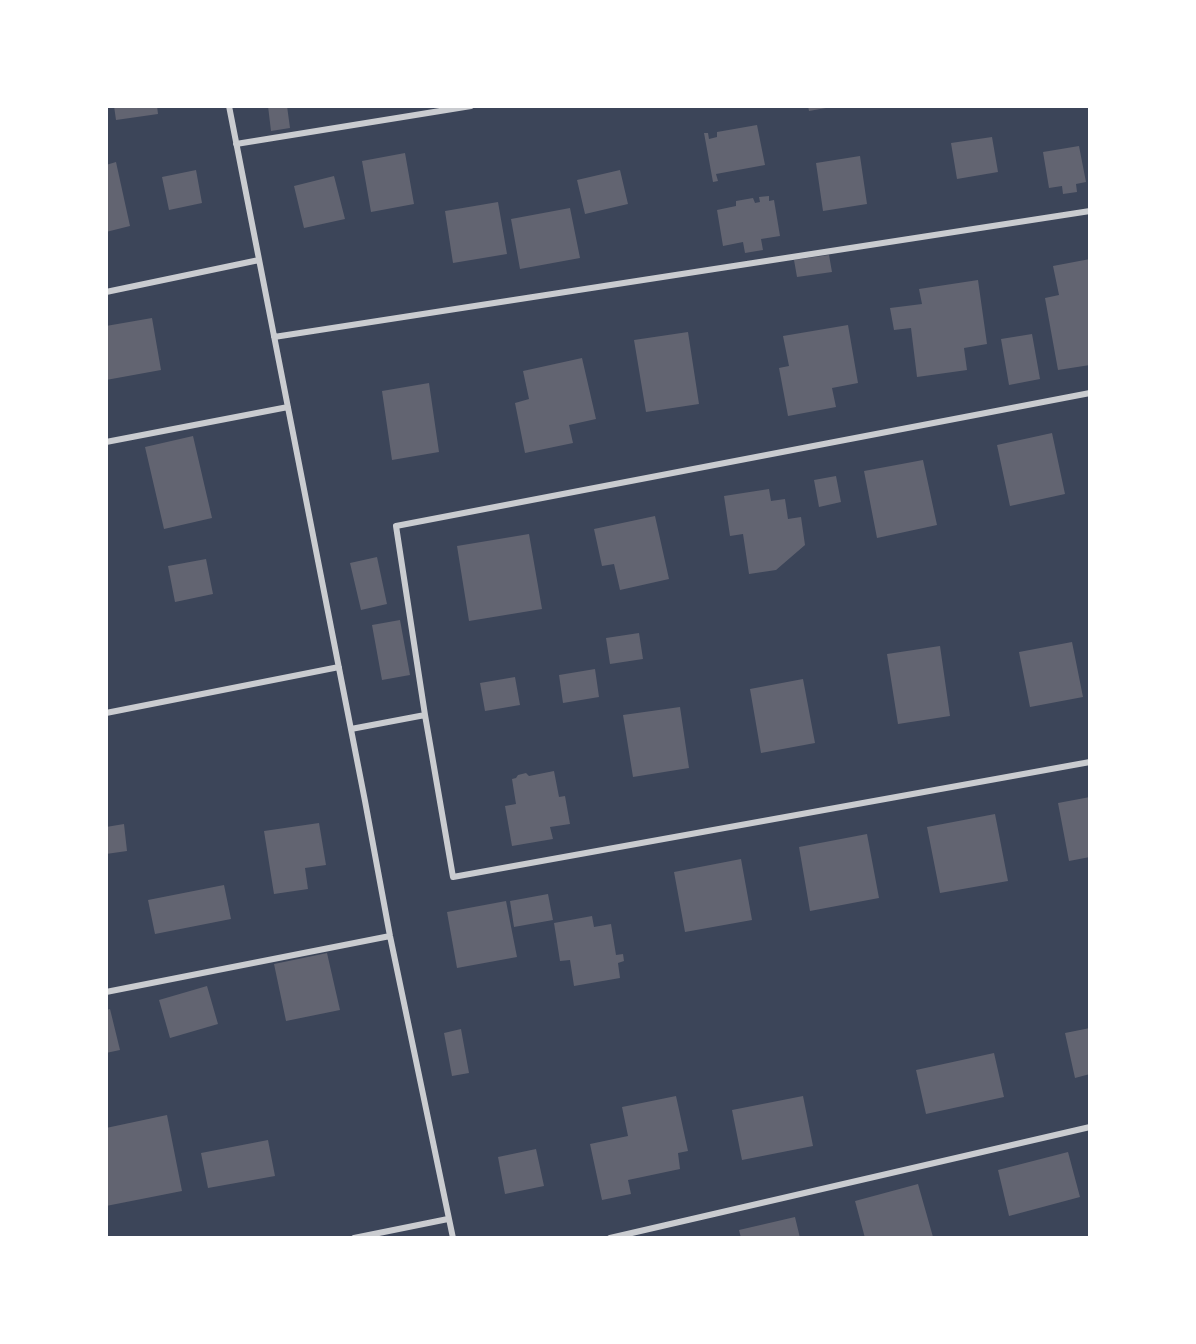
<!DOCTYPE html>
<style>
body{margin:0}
#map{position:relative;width:1196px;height:1344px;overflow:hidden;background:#2d3142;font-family:"Open Sans",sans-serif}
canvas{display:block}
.frame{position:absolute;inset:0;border:108px solid #fff;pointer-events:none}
</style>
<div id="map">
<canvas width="1196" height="1344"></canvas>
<div class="frame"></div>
</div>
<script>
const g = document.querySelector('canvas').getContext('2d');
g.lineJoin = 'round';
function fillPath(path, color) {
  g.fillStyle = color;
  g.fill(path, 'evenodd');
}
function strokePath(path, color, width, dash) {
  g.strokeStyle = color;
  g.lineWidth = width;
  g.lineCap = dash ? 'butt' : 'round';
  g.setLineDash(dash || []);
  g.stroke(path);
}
fillPath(new Path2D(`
 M 107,107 L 1089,107 L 1089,1237 L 107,1238 Z`), '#3c4559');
fillPath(new Path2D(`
 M 114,106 L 157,106 L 158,114 L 116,120 Z
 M 268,106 L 287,106 L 290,128 L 271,131 Z
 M 808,106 L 826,106 L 826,108 L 809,111 Z
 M 757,125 L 765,165 L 716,174 L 718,181 L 713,182 L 704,133 L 708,133 L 709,139 L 717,137 L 717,132 Z
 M 992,137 L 998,172 L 957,179 L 951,143 Z
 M 1079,146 L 1086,182 L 1076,184 L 1077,192 L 1063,194 L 1062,186 L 1049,188 L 1043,152 Z
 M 405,153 L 414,204 L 371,212 L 362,161 Z
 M 860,156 L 867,204 L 823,211 L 816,163 Z
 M 116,162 L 130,226 L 106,232 L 106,165 Z
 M 196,170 L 202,203 L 169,210 L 162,177 Z
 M 620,170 L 628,204 L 585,214 L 577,180 Z
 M 334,176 L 345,219 L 304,228 L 294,186 Z
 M 769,196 L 769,201 L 774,200 L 780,236 L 761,239 L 763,250 L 745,253 L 743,242 L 723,246 L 717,210 L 736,206 L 736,201 L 753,198 L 755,203 L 760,202 L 759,197 Z
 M 498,202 L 507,254 L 453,263 L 445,211 Z
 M 570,208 L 580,258 L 520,269 L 511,219 Z
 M 829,255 L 832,272 L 797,277 L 794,260 Z
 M 1090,259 L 1090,365 L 1058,370 L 1045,298 L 1059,295 L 1053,266 Z
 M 978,280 L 987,344 L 964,348 L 967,370 L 917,377 L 911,328 L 894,330 L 890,308 L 922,304 L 919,289 Z
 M 152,318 L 161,370 L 106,380 L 106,326 Z
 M 848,325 L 858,383 L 832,388 L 836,407 L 788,416 L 779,368 L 789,366 L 783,336 Z
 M 688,332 L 699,404 L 646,412 L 634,340 Z
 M 1032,334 L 1040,379 L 1009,385 L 1001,339 Z
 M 582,358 L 596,419 L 569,425 L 573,443 L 525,453 L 515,403 L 529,399 L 523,371 Z
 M 429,383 L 439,452 L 392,460 L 382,391 Z
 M 1052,433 L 1065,494 L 1010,506 L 997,445 Z
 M 193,436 L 212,518 L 164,529 L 145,447 Z
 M 923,460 L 937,525 L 877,538 L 864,471 Z
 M 836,476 L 841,502 L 819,507 L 814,480 Z
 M 769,489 L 771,501 L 785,499 L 788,519 L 801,517 L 805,545 L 776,570 L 749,574 L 743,534 L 730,536 L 724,496 Z
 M 655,516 L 669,579 L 620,590 L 614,564 L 602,566 L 594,529 Z
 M 529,534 L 542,609 L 469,621 L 457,546 Z
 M 377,557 L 387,604 L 361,610 L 350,563 Z
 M 206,559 L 213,594 L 175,602 L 168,566 Z
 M 400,620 L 410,675 L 382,680 L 372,625 Z
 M 639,633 L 643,659 L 610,664 L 606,638 Z
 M 1072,642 L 1083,697 L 1030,707 L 1019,652 Z
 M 940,646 L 950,716 L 898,724 L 887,654 Z
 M 595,669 L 599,697 L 563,703 L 559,675 Z
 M 515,677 L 520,705 L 485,711 L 480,683 Z
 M 803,679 L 815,743 L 761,753 L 750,689 Z
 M 680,707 L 689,768 L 633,777 L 623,715 Z
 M 554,771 L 559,797 L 565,796 L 570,824 L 550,827 L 553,839 L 512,846 L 505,806 L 516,804 L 512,779 L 516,778 L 518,775 L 526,773 L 529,776 Z
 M 1090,797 L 1090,857 L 1069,861 L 1058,803 Z
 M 995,814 L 1008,881 L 940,893 L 927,827 Z
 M 319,823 L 326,865 L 305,868 L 308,889 L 274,894 L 264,831 Z
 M 124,824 L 127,851 L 106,854 L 106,827 Z
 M 867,834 L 879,898 L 810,911 L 799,847 Z
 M 741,859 L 752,920 L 685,932 L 674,872 Z
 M 224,885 L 231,919 L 155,934 L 148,900 Z
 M 548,894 L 553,920 L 514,927 L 510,901 Z
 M 506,901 L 517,957 L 457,968 L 447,912 Z
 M 592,916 L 594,927 L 611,924 L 616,955 L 623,954 L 624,961 L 618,963 L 620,978 L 574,986 L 570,960 L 560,961 L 554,923 Z
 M 327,953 L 340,1010 L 286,1021 L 274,964 Z
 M 207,986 L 218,1024 L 170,1038 L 159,1000 Z
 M 110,1009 L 120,1050 L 106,1053 L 106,1010 Z
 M 1090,1028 L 1090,1074 L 1075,1078 L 1065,1033 Z
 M 461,1029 L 469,1073 L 452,1076 L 444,1033 Z
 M 994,1053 L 1004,1097 L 926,1114 L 916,1070 Z
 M 676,1096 L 688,1151 L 678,1153 L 680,1169 L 628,1180 L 631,1194 L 602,1200 L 590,1144 L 628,1136 L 622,1107 Z
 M 803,1096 L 813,1146 L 742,1160 L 732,1110 Z
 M 167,1115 L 182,1191 L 106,1206 L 106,1128 Z
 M 268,1140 L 275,1176 L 208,1188 L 201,1153 Z
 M 536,1149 L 544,1186 L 505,1194 L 498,1157 Z
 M 1068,1152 L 1080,1197 L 1009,1216 L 998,1170 Z
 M 918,1184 L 933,1237 L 865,1238 L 855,1201 Z
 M 795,1217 L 800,1238 L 741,1238 L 739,1230 Z`), '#626471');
strokePath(new Path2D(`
 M 229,106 L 365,801 L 390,936 L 453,1238
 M 236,144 L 471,106
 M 106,292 L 259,260
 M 274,337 L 1090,211
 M 1090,393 L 396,526 L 425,715 L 453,877 L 1090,762
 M 106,442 L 288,407
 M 106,713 L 339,667
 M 351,729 L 425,715
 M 106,992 L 390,936
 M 354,1238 L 448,1219
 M 610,1238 L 1090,1127`), '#caccd0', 6);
</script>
